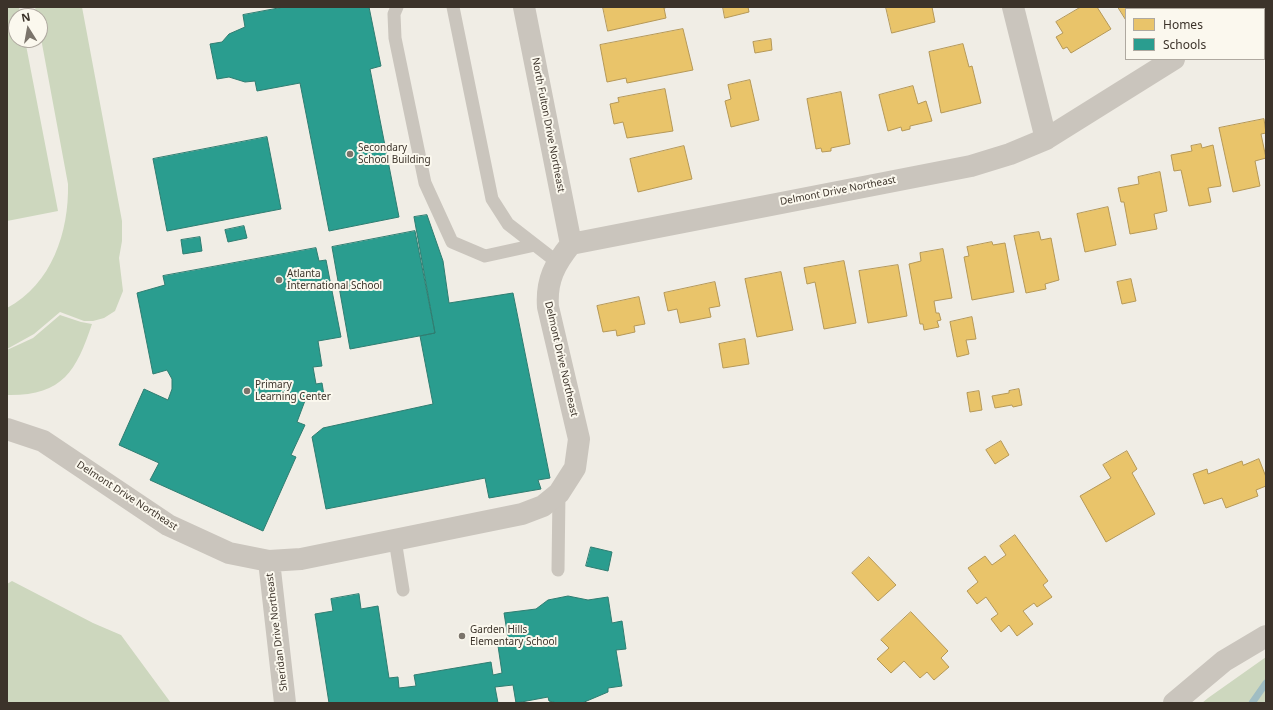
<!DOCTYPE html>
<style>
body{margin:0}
#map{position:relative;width:1273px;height:710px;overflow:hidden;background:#f0ede5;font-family:"Noto Sans",sans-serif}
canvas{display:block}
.frame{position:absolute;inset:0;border:8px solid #3c332a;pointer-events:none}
.legend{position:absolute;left:1125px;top:8px;width:140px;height:52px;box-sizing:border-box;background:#fbf8ee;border:1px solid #afa9a0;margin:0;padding:5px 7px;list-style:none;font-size:12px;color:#3c332a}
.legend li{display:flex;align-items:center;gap:8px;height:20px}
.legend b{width:20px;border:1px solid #afa9a0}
.north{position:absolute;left:8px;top:8px;width:40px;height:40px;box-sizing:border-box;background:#fbf8ee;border:1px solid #afa9a0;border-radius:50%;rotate:349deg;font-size:11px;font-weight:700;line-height:16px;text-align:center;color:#3c332a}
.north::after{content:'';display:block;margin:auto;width:14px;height:18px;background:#7b746b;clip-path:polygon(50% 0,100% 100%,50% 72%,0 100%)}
</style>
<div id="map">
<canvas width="1273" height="710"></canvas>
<div class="frame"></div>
<ul class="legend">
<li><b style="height:11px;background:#e9c46a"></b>Homes</li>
<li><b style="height:11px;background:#2a9d8f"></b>Schools</li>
</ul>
<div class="north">N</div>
</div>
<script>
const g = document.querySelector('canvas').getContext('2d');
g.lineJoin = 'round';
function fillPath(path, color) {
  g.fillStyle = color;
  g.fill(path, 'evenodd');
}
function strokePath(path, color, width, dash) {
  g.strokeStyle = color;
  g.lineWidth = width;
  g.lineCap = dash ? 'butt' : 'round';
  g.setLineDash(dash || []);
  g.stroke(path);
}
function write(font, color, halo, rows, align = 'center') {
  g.font = font + ' "Noto Sans",sans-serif';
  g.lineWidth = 4;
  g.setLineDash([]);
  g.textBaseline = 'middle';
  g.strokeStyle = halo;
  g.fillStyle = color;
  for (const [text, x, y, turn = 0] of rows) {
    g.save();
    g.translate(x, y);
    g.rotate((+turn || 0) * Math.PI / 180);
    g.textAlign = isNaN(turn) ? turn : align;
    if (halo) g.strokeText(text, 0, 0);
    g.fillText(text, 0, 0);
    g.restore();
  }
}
fillPath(new Path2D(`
 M 7,7 L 19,7 L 20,16 L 16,16 L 16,40 L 25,40 L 58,211 L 7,221 Z
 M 35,7 L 82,7 L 122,221 L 122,241 L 119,258 L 123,291 L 115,311 L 104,318 L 93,321 L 84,321 L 60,312 L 34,334 L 7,349 L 7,308 C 52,284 69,232 68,184 L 40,33 L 40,16 L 37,16 Z
 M 60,315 L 81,322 L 92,324 C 76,372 62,396 7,395 L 7,350 L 33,338 Z
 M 12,581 L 93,623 L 121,635 L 171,703 L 7,703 L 7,584 Z
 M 1266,657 L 1266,703 L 1202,703 L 1208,698 Z`), '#cdd7be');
const homes = new Path2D(`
 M 603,7 L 669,7 L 664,8 L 666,18 L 608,31 Z
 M 723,7 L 748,7 L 749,12 L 725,18 Z
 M 886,7 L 932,7 L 935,22 L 892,33 Z
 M 1081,7 L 1097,7 L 1111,29 L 1071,53 L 1067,47 L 1063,49 L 1056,37 L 1063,33 L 1056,22 Z
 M 1118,7 L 1152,7 L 1149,9 L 1126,9 L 1126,20 Z
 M 683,29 L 693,70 L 627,83 L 626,78 L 607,82 L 600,45 Z
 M 771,39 L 772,50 L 755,53 L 753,42 Z
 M 963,44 L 969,67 L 972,66 L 981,103 L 941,113 L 929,52 Z
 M 750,80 L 759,120 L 731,127 L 725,101 L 731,99 L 728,85 Z
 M 913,86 L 918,104 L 926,101 L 932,121 L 910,126 L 910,129 L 902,131 L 901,127 L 888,131 L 879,95 Z
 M 665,89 L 673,131 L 627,138 L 623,122 L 614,124 L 610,104 L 619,102 L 618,98 Z
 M 841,92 L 850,144 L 831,148 L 831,151 L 822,152 L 821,148 L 816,149 L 807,99 Z
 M 1264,119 L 1266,133 L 1261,134 L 1266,158 L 1255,161 L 1260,186 L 1233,192 L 1219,128 Z
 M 1201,144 L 1202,148 L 1213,145 L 1221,186 L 1208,188 L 1211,202 L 1189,206 L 1181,170 L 1174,171 L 1171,155 L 1192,151 L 1191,146 Z
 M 684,146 L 692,179 L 638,192 L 630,159 Z
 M 1160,172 L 1167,211 L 1154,214 L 1157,229 L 1130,234 L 1124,202 L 1121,202 L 1118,188 L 1139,184 L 1138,177 Z
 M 1108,207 L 1116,245 L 1085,252 L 1077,214 Z
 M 1039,232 L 1041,240 L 1051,238 L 1059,280 L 1045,284 L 1046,289 L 1026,293 L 1014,236 Z
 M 992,242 L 993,245 L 1005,243 L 1014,292 L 972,300 L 964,257 L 969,256 L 967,247 Z
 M 943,249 L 952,298 L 934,301 L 936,313 L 939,313 L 941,320 L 937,321 L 939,327 L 924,330 L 923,324 L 920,324 L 909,264 L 921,261 L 920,253 Z
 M 844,261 L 856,323 L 824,329 L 815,282 L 807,284 L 804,268 Z
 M 898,265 L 907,316 L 868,323 L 859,271 Z
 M 781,272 L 793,330 L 757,337 L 745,279 Z
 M 1131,279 L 1136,301 L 1122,304 L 1117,282 Z
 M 715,282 L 720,306 L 709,308 L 711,317 L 680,323 L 677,309 L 668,311 L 664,293 Z
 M 639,297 L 645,324 L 634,326 L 635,332 L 617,336 L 616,330 L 603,332 L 597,306 Z
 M 972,317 L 976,339 L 966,340 L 969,354 L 957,357 L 950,322 Z
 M 745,339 L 749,364 L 723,368 L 719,344 Z
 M 1019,389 L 1022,405 L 1013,407 L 1012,405 L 995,408 L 992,396 L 1009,393 L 1009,391 Z
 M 979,391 L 982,410 L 970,412 L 967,393 Z
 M 1001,441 L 1009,455 L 995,464 L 986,450 Z
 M 1127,451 L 1137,469 L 1132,473 L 1155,514 L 1106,542 L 1080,496 L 1111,478 L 1103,465 Z
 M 1259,459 L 1266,477 L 1266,486 L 1256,490 L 1258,496 L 1226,508 L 1222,498 L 1204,504 L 1193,474 L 1207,469 L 1208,474 L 1242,461 L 1243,465 Z
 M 1015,535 L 1048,581 L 1043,585 L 1052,597 L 1037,607 L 1034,603 L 1023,611 L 1033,624 L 1017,636 L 1009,625 L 1001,632 L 991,619 L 998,614 L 986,597 L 977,604 L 967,591 L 978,582 L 968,568 L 985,556 L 992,565 L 1006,555 L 1000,546 Z
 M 869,557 L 896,585 L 878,601 L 852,573 Z
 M 911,612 L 948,651 L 941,658 L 949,667 L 934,680 L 927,672 L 920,678 L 904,661 L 891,673 L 877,659 L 889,648 L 881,640 Z`);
fillPath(homes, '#e9c46a');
strokePath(homes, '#b59857', 1);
const schools = new Path2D(`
 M 284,7 L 369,7 L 381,66 L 370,69 L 399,217 L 329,231 L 300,83 L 257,91 L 255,81 L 245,82 L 229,77 L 217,79 L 210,44 L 222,42 L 229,34 L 245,27 L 243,15 Z
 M 267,137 L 281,209 L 167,231 L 153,159 Z
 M 427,215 L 443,261 L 449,303 L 513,293 L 550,478 L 538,480 L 541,489 L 489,498 L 485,478 L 326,509 L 312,437 L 323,428 L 433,404 L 420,336 L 435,333 L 414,217 Z
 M 244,226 L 247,238 L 228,242 L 225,230 Z
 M 415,231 L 435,333 L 350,349 L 332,247 Z
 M 200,237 L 202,251 L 183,254 L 181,240 Z
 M 316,248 L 319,261 L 326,260 L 341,337 L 318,341 L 322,366 L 313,367 L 316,384 L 322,383 L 324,395 L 306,398 L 297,422 L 305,425 L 291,455 L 296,457 L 263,531 L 150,480 L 159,463 L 119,445 L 144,389 L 168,400 L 172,389 L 172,379 L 167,370 L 153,374 L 137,293 L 165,285 L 163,276 Z
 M 591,547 L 612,552 L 608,571 L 586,566 Z
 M 359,594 L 361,609 L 378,606 L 389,678 L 398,677 L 399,688 L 416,686 L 414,675 L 491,662 L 493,675 L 502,673 L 497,639 L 508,638 L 504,613 L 536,609 L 548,600 L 568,596 L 588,600 L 608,597 L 612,623 L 622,621 L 626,649 L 616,650 L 622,686 L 608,688 L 608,692 L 582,703 L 557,703 L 549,701 L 548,697 L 516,703 L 513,685 L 495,687 L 498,703 L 329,703 L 315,614 L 333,611 L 331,599 Z`);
fillPath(schools, '#2a9d8f');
strokePath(schools, '#2f7d71', 1);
strokePath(new Path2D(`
 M 1252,703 L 1266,683`), '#a0bdc3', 7);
strokePath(new Path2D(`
 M 397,7 L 394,14 L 395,38 L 425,183 L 452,242 L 485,256 L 535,245
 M 453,7 L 492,199 L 508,224 L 557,262
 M 395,540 L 403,590
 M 558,570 L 559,493`), '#cac5bd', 13);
strokePath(new Path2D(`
 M 524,7 L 571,244
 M 1013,7 L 1046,139
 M 1260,9 L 1265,7
 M 7,429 L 43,441 L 168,525 L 229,553 L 269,561 L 301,559 L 522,514 L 543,506 L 559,493 L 575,468 L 579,439 L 548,307 C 546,280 555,264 571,244 L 971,166 L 1010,154 L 1046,139 L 1174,59
 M 269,561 L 285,703
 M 1174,703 L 1224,661 L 1266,636`), '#cac5bd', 22);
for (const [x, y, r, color] of [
 [350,154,4,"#7b746b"],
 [279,280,4,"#7b746b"],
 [247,391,4,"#7b746b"],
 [462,636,4,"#7b746b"]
]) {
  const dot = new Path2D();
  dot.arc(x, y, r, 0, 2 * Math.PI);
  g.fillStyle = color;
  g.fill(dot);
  strokePath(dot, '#fbf8ee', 1.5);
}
write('10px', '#3c332a', '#fbf8ee', [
 ["North Fulton Drive Northeast",548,125,79],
 ["Delmont Drive Northeast",838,191,-11],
 ["Delmont Drive Northeast",561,359,77],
 ["Delmont Drive Northeast",127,496,33],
 ["Sheridan Drive Northeast",277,632,-97]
]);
write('10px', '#3c332a', '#fbf8ee', [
 ["Secondary",358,148],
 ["School Building",358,160],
 ["Atlanta",287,274],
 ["International School",287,286],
 ["Primary",255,385],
 ["Learning Center",255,397],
 ["Garden Hills",470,630],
 ["Elementary School",470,642]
], 'left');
</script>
